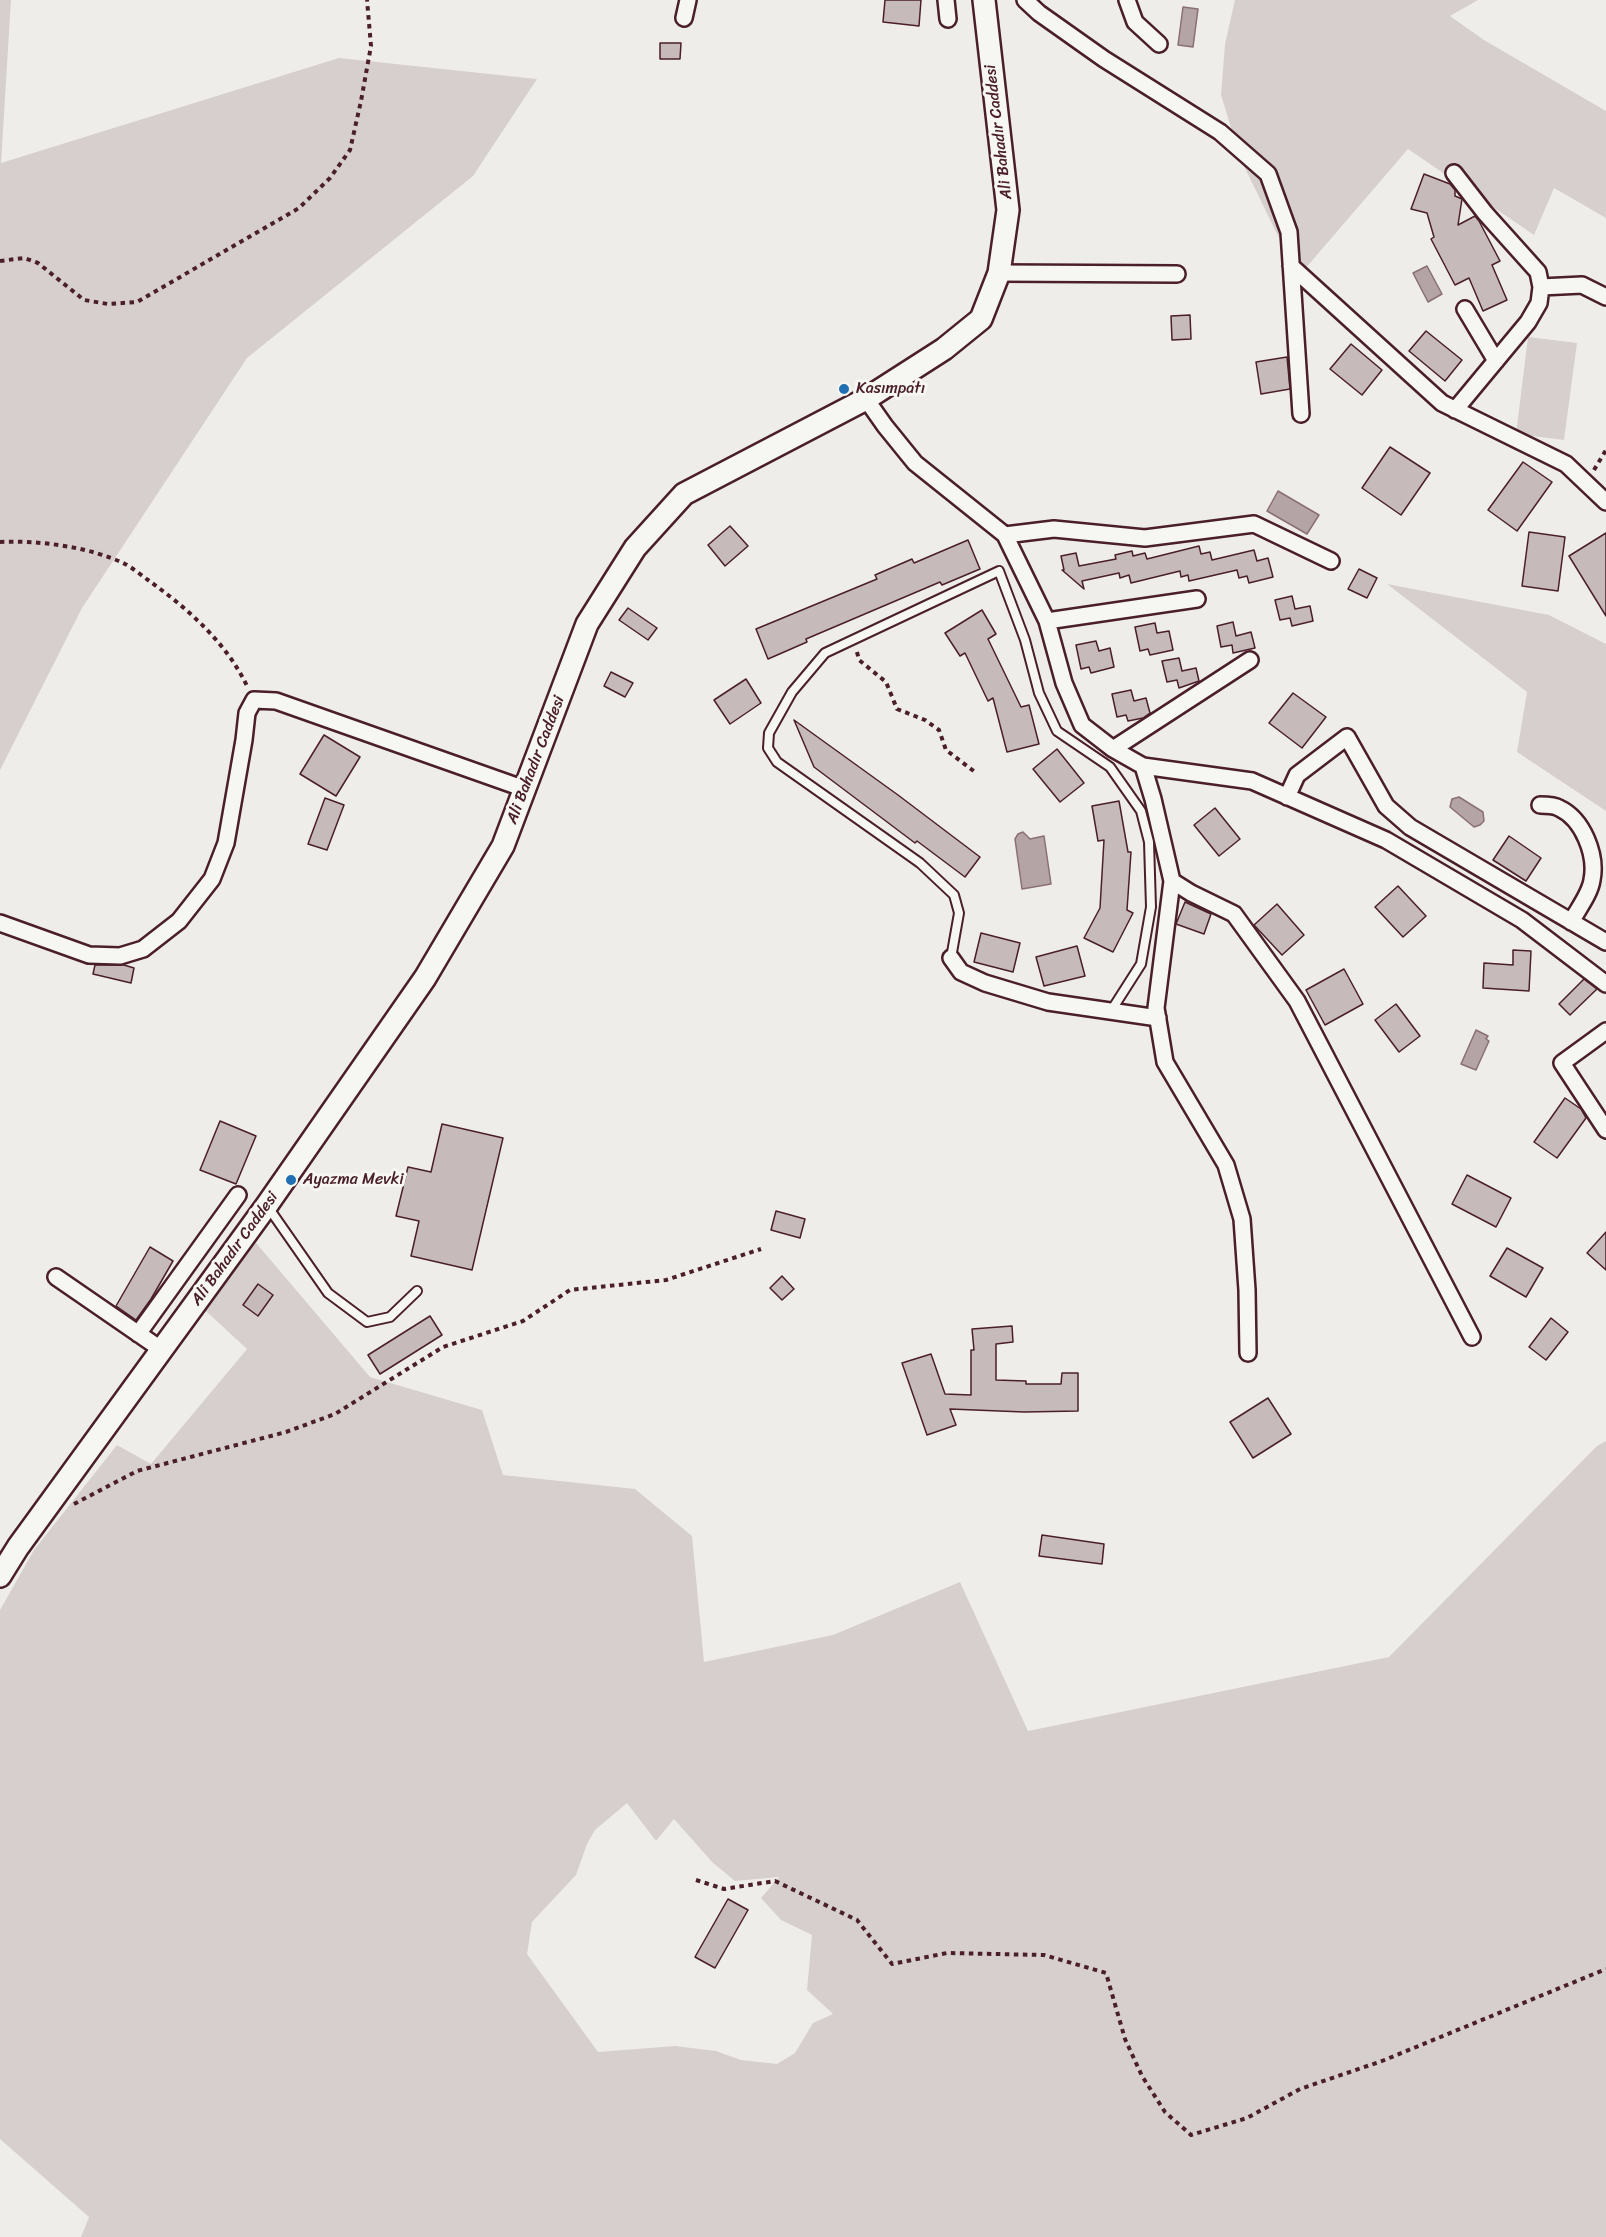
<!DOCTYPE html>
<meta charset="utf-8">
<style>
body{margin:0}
canvas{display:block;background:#efedea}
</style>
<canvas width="1606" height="2237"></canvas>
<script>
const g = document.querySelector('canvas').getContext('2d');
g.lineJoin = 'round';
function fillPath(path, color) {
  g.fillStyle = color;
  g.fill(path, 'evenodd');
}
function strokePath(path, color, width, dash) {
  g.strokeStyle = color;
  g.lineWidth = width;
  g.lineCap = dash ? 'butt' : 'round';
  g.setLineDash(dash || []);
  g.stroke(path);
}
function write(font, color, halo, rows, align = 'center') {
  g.font = font + ' Sriracha,sans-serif';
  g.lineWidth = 6;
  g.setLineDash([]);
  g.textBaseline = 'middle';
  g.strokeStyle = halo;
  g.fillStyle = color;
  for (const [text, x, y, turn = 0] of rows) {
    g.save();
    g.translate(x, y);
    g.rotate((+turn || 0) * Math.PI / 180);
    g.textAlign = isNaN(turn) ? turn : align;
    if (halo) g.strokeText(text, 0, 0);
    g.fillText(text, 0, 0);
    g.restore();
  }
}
fillPath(new Path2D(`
 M 0,0 L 11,0 L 1,163 L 339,58 L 537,79 L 473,176 L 247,358 L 82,608 L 0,770 Z
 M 1235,0 L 1478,0 L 1450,16 L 1484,40 L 1606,111 L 1606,218 L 1554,188 L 1534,235 L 1408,149 L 1298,277 L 1241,160 L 1221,95 L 1225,44 Z
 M 1528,337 L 1577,343 L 1564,440 L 1516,434 Z
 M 1387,584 L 1549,615 L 1606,644 L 1606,811 L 1517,752 L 1527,692 Z
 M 251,1237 L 370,1377 L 482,1410 L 503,1475 L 635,1489 L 692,1536 L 704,1662 L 833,1635 L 960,1582 L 1028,1731 L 1389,1657 L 1597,1446 L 1606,1441 L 1606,2237 L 81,2237 L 89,2217 L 0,2139 L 0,1610 L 34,1550 L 117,1445 L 151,1464 L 247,1349 L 196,1302 ZM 627,1803 L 656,1841 L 674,1819 L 712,1862 L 735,1881 L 779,1877 L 761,1898 L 781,1920 L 812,1935 L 807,1990 L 833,2014 L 813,2023 L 795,2053 L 777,2064 L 741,2060 L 716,2051 L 675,2046 L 598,2052 L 527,1954 L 532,1922 L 576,1875 L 587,1844 L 595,1830 Z`), '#d7cfce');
const water = new Path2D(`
 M 1183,7 L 1198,9 L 1193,47 L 1178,45 Z
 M 1427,266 L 1442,294 L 1428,302 L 1413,273 Z
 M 1278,491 L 1319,515 L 1307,534 L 1267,511 Z
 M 1459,797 L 1483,812 L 1484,821 L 1480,825 L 1474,827 L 1450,807 L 1452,799 Z
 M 1023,832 L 1030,839 L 1044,836 L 1051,884 L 1022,889 L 1015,839 L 1018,834 Z
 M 1476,1030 L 1488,1036 L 1486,1039 L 1489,1041 L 1476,1070 L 1461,1064 Z`);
fillPath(water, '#b4a4a5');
strokePath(water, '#8a6f74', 1.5);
const building = new Path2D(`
 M 885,0 L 921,0 L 919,26 L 883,22 Z
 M 660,43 L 681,43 L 680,59 L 660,59 Z
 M 1424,174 L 1450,184 L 1455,190 L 1455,196 L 1462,199 L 1458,225 L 1475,216 L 1479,221 L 1500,261 L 1492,265 L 1507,300 L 1483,311 L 1469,278 L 1455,285 L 1431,239 L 1434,237 L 1427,213 L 1411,209 Z
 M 1190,315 L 1191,339 L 1172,340 L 1171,316 Z
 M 1426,331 L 1462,360 L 1445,381 L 1409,351 Z
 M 1351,344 L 1382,370 L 1362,395 L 1330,369 Z
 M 1287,357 L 1290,389 L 1261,394 L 1256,362 Z
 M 1390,447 L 1430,473 L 1401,515 L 1362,488 Z
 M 1523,462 L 1552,482 L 1517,531 L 1488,510 Z
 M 730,526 L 748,546 L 725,566 L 708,545 Z
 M 1529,532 L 1565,537 L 1558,591 L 1522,586 Z
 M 1606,533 L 1606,616 L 1569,556 Z
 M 968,540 L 980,569 L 942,585 L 940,582 L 806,639 L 807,642 L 768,659 L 756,629 L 877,579 L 875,575 L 912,559 L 914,563 Z
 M 1199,546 L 1201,554 L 1210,552 L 1212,560 L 1254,550 L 1257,561 L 1268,558 L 1273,577 L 1249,583 L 1247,576 L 1239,578 L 1237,570 L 1189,581 L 1188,575 L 1181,577 L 1180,571 L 1131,583 L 1129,575 L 1120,578 L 1119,573 L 1082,581 L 1084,589 L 1062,570 L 1064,570 L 1061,556 L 1076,553 L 1079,566 L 1116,559 L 1115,555 L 1132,551 L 1133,556 L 1145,553 L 1147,559 Z
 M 1359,569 L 1377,578 L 1367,598 L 1348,589 Z
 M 1292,596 L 1295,609 L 1310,606 L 1313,621 L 1292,626 L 1290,618 L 1280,620 L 1275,600 Z
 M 628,608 L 657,628 L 648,640 L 619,620 Z
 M 982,610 L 996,634 L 988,639 L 1021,707 L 1029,705 L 1039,744 L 1007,752 L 993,698 L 988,701 L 965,653 L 960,656 L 945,633 Z
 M 1233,622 L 1236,636 L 1251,632 L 1255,648 L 1233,653 L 1232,645 L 1221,647 L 1217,626 Z
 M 1155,623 L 1157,633 L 1169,631 L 1173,650 L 1150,655 L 1148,649 L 1140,651 L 1135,627 Z
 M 1096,641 L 1099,651 L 1110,648 L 1114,667 L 1091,673 L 1089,667 L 1081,669 L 1076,645 Z
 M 1179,658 L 1182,671 L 1196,668 L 1199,681 L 1179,688 L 1177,680 L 1167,682 L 1162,661 Z
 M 611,672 L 633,683 L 625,697 L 604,686 Z
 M 746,679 L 761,703 L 730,724 L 714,700 Z
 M 1131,690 L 1134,701 L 1146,698 L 1150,713 L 1143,718 L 1128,721 L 1126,715 L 1117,717 L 1112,694 Z
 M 1293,693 L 1326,717 L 1302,748 L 1269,723 Z
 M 794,720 L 898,795 L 980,857 L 965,877 L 917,841 L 915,843 L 814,767 Z
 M 324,735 L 360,757 L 336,796 L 300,774 Z
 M 1057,749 L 1084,783 L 1060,802 L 1033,769 Z
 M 325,798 L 344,805 L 327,850 L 308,844 Z
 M 1119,801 L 1128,852 L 1131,852 L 1127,910 L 1133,913 L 1113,952 L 1084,938 L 1100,908 L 1104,840 L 1098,841 L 1092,806 Z
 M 1215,808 L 1240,839 L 1219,856 L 1194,825 Z
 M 1509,836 L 1541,858 L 1526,881 L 1493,860 Z
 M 1398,886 L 1426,916 L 1403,937 L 1375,907 Z
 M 1185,902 L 1211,914 L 1204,934 L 1176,924 Z
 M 1277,904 L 1304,935 L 1282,955 L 1254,925 Z
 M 981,933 L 1020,943 L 1013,972 L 974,962 Z
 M 1077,946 L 1085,976 L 1044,986 L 1036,957 Z
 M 1513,950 L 1531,951 L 1529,991 L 1483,988 L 1484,963 L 1513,965 Z
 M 95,965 L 124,965 L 134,968 L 131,983 L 93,974 Z
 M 1344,969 L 1363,1004 L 1325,1025 L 1306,990 Z
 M 1584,979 L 1597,989 L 1570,1015 L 1559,1004 Z
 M 1396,1004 L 1420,1036 L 1399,1052 L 1375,1020 Z
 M 1565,1098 L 1581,1109 L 1586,1118 L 1557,1158 L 1534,1142 Z
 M 220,1121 L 256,1136 L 236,1184 L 200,1170 Z
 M 442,1124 L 503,1138 L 472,1270 L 411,1256 L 419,1221 L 396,1216 L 408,1167 L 431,1172 Z
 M 1467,1175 L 1511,1198 L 1496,1227 L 1452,1204 Z
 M 776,1211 L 805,1219 L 800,1238 L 771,1230 Z
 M 1606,1232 L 1606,1270 L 1587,1253 Z
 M 150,1247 L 173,1261 L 151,1299 L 136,1320 L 116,1306 Z
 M 1507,1248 L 1543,1268 L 1526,1297 L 1490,1276 Z
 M 782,1276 L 794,1289 L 782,1300 L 770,1288 Z
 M 258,1284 L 273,1295 L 258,1316 L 243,1305 Z
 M 430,1316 L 442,1335 L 380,1374 L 368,1355 Z
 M 1551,1318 L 1568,1332 L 1546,1360 L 1529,1347 Z
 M 1012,1326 L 1013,1342 L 996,1344 L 996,1380 L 1026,1381 L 1026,1384 L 1061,1384 L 1062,1373 L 1078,1373 L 1078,1411 L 1024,1412 L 950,1409 L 956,1425 L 927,1435 L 902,1363 L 931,1354 L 945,1394 L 971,1395 L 971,1350 L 974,1350 L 972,1329 Z
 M 1268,1398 L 1291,1434 L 1253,1458 L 1230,1422 Z
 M 1042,1535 L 1104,1544 L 1102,1564 L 1039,1556 Z
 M 728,1899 L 748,1910 L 715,1968 L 695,1957 Z`);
fillPath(building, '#c6babb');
strokePath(building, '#4a1f2b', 1.5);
const lane = new Path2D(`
 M 951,958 L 959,913 L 954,895 L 920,863 L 777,762 L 768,748 L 769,733 L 792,692 L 825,653 L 999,571 L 1025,640 L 1039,693 L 1057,731 L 1110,767 L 1141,811 L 1149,842 L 1151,907 L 1141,964 L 1111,1011
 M 268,1207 L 328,1293 L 367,1322 L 390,1317 L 417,1291`);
const street = new Path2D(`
 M 946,0 L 948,19
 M 1025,0 L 1039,13 L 1104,59 L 1220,132 L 1268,174 L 1289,232 L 1301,414
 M 1127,0 L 1135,22 L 1159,44
 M 684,18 L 688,0
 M 1454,173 L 1485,213 L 1538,272 L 1541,287 L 1539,303 L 1528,322 L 1455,410
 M 1291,266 L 1442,403 L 1566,464 L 1606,502
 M 999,273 L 1177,274
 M 1541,287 L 1582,285 L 1606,297
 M 1465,309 L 1496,361
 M 866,399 L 885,426 L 915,463 L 1005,535 L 1047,621 L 1064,683 L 1082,725 L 1113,749 L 1143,766 L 1252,781 L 1386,840 L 1522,920 L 1606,984
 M 1005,535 L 1054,529 L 1145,538 L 1254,524 L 1331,561
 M 1047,621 L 1197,599
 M 1113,749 L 1250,660
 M 1143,766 L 1153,799 L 1172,881 L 1156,1008 L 1165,1062 L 1226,1165 L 1242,1219 L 1247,1290 L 1248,1353
 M 1287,797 L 1297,775 L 1347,737 L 1386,806 L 1410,827 L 1606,942
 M 1540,805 C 1546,805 1554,805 1559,808 C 1583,819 1597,855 1592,880 C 1590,894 1578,909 1571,922
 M 1172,881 L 1191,893 L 1234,914 L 1297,1001 L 1472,1337
 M 0,923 L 89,955 L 120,956 L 143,949 L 179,921 L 212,879 L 226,843 L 244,740 L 247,713 L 254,700 L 276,701 L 525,789
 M 951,958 L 961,972 L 985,983 L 1048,1002 L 1158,1018
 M 1606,1031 L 1562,1063 L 1606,1130
 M 56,1277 L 162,1350
 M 138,1334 L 238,1195`);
const secondary = new Path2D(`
 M 0,1576 L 18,1547 L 267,1205 L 425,978 L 503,846 L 587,624 L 635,548 L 684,494 L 866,399 L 944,349 L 981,319 L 999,273 L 1008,210 L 984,0`);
strokePath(lane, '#4a1f2b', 12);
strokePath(street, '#4a1f2b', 20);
strokePath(secondary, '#4a1f2b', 26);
strokePath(new Path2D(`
 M 0,261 L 24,258 L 38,263 L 84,300 L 108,304 L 137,302 L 299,208 L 330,178 L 350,150 L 361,101 L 371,46 L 367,0
 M 1594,470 L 1606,450
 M 0,542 C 38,540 91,547 125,564 C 133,568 141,575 148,580 C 187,608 226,642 247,686
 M 857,652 L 859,660 L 886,682 L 897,709 L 925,720 L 939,730 L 946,750 L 975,772
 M 74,1504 L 137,1471 L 286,1432 L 335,1414 L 443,1347 L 523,1321 L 570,1290 L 666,1280 L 761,1249
 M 696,1880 L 724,1889 L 775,1881 L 857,1920 L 892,1964 L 947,1953 L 1044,1955 L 1106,1973 L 1125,2039 L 1142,2076 L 1165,2112 L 1191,2135 L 1247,2118 L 1300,2089 L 1382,2061 L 1606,1969`), '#4a1f2b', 4, [4.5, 4.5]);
strokePath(lane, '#f6f6f2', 8);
strokePath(street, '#f6f6f2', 15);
strokePath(secondary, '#f6f6f2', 21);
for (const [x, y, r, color] of [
 [844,389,6,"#1f6fb2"],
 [291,1180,6,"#1f6fb2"]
]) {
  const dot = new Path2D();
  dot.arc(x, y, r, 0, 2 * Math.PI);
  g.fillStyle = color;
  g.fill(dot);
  strokePath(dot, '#f6f6f2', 2);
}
write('16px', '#4a1f2b', '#f6f6f2', [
 ["Ali Bahadır Caddesi",999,132,-97],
 ["Ali Bahadır Caddesi",536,760,-69],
 ["Ali Bahadır Caddesi",235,1249,-54]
]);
write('16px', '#4a1f2b', '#f6f6f2', [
 ["Kasımpatı",856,389],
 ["Ayazma Mevki",303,1180]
], 'left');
</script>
